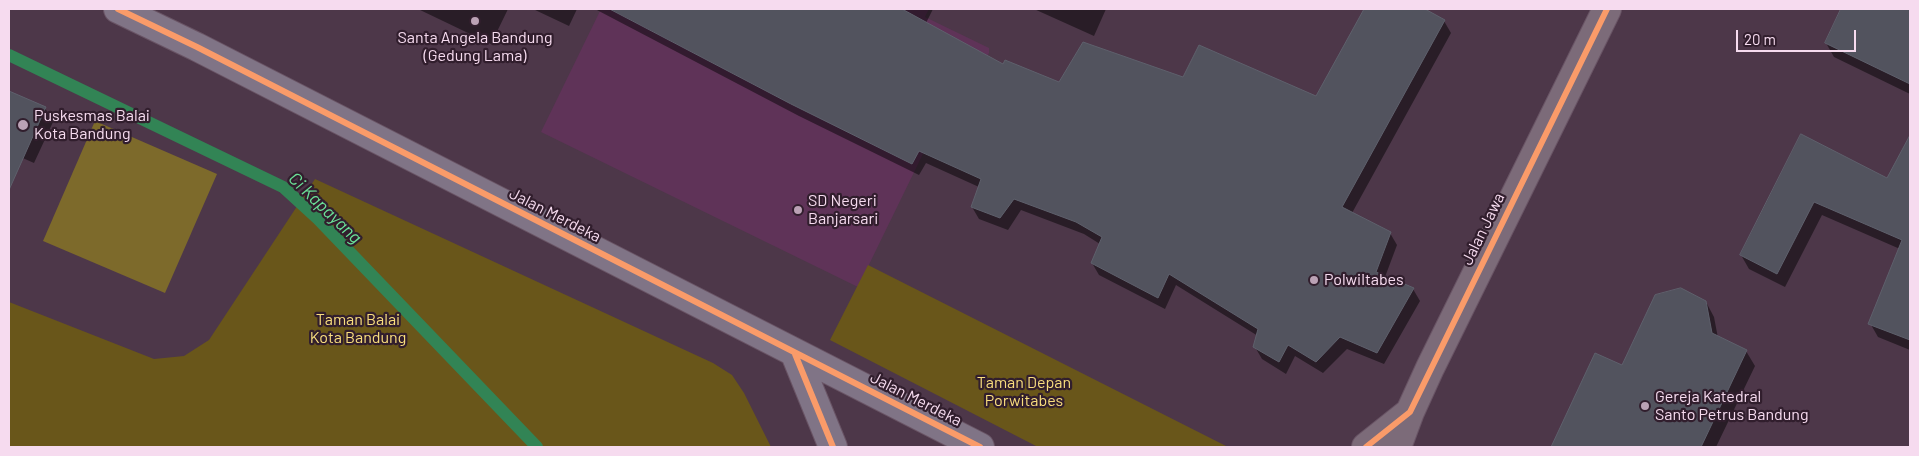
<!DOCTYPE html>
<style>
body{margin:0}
#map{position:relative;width:1919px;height:456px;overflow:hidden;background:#4d3749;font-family:Barlow,sans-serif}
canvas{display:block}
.frame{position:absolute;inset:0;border:10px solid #f6dbef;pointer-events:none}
.scale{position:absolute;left:1736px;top:30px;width:120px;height:22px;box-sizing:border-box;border:2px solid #f6dbef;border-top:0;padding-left:6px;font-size:15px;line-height:18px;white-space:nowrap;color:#f6dbef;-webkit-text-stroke:4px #311e2d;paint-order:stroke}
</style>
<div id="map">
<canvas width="1919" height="456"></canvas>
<div class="frame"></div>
<div class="scale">20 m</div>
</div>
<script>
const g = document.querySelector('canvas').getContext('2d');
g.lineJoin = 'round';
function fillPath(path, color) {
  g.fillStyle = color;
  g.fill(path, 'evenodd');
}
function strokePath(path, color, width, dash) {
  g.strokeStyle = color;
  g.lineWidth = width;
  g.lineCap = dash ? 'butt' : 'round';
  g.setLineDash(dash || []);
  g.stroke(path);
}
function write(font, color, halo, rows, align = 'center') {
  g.font = font + ' Barlow,sans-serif';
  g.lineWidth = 4.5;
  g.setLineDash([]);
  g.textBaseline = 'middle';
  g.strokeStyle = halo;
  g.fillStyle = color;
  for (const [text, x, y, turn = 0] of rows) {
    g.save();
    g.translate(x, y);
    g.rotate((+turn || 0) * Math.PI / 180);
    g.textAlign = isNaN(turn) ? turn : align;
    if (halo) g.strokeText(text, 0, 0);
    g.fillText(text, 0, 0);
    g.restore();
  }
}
fillPath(new Path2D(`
 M 601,9 L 929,9 L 925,17 L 989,48 L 989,53 L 953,116 L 942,115 L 858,287 L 541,132 Z`), '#5f3358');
fillPath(new Path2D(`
 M 315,179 L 713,363 L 732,375 L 744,393 L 771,447 L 9,447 L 9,302 L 154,359 L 184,356 L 209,340 Z
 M 868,265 L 1228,447 L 1038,447 L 830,340 Z`), '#69561a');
fillPath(new Path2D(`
 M 95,121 L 217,174 L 165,293 L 43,241 Z`), '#7d6a2b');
fillPath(new Path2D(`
 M 418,9 L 508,9 L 491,44 Z
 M 533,9 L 577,9 L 569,26 Z
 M 595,9 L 933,9 L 926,23 L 1004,66 L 1060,83 L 1184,79 L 1316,97 L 1365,9 L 1422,9 L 1444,21 L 1451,33 L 1352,213 L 1390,233 L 1397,245 L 1385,277 L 1413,289 L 1420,301 L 1384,364 L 1347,349 L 1323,373 L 1295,356 L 1286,374 L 1262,359 L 1255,347 L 1258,336 L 1176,285 L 1165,309 L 1099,275 L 1092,263 L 1100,244 L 1084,234 L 1021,210 L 1008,230 L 979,219 L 972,207 L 979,187 L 926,163 L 919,175 L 799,116 Z
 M 1034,9 L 1106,9 L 1094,36 Z
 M 1842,9 L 1910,9 L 1910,94 L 1834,57 L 1826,43 Z
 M 9,92 L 45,108 L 53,122 L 34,163 L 9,152 Z
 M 1802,135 L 1888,180 L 1910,137 L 1910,350 L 1878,337 L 1870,323 L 1900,249 L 1822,215 L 1785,287 L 1749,269 L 1741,255 Z
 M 1706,302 L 1714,317 L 1718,338 L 1746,351 L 1755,366 L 1716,447 L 1552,447 L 1596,355 L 1622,367 Z`), '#0007');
strokePath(new Path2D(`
 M 9,55 L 283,187 L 318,219 L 537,447`), '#328455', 12);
const building = new Path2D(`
 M 610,9 L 902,9 L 1003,64 L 1005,60 L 1059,82 L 1083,42 L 1183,77 L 1199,45 L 1316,96 L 1364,9 L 1425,9 L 1445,20 L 1342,207 L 1391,232 L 1376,272 L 1414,288 L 1377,353 L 1340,337 L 1316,362 L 1288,345 L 1279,362 L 1253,347 L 1258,329 L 1169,274 L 1158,298 L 1091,263 L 1102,237 L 1076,222 L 1014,199 L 1000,218 L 971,207 L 981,179 L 919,151 L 912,164 L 791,104 Z
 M 1841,9 L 1910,9 L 1910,84 L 1825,43 Z
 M 9,91 L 46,107 L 9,190 Z
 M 1801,134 L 1887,178 L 1910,135 L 1910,340 L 1868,324 L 1902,240 L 1814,202 L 1777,274 L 1740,255 Z
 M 1681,288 L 1706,301 L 1712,333 L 1747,350 L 1701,447 L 1551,447 L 1595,353 L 1622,365 L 1655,295 Z`);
fillPath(building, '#52535e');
strokePath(building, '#5e606c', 1);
const tertiary = new Path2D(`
 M 1366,447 L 1410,412
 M 1397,447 L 1410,412 L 1430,368 L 1607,9`);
const primary = new Path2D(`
 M 118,9 L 197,47 L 980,447
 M 795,354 L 833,447`);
strokePath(tertiary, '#695465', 30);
strokePath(primary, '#695465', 30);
strokePath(tertiary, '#7c6b79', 28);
strokePath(primary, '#807486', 28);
strokePath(new Path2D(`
 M 118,9 L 197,47 L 980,447
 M 795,354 L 833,447
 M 1366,447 L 1410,412 L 1607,9`), '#fa9b69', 6);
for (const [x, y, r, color] of [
 [475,21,5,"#bba2b5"],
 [23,125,6,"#bba2b5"],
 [798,210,5,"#bba2b5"],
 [1314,280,5,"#bba2b5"],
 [1645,406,5,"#bba2b5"]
]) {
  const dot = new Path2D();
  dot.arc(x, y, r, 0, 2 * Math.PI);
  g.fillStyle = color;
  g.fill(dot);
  strokePath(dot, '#311e2d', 2);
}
write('16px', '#f6dbef', '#311e2d', [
 ["Santa Angela Bandung",475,38,"center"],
 ["(Gedung Lama)",475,56,"center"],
 ["Puskesmas Balai",34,116],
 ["Kota Bandung",34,134],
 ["SD Negeri",808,201],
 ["Banjarsari",808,219],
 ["Polwiltabes",1324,280],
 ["Gereja Katedral",1655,397],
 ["Santo Petrus Bandung",1655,415]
], 'left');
write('16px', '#f6dbef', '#311e2d', [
 ["Jalan Merdeka",555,215,27],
 ["Jalan Jawa",1483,229,-64],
 ["Jalan Merdeka",916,399,27]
]);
write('16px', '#f9de7e', '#311e2d', [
 ["Taman Balai",358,320],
 ["Kota Bandung",358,338],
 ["Taman Depan",1024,383],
 ["Porwitabes",1024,401]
]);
write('italic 18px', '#6be298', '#311e2d', [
 ["Ci Kapayang",325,208,44]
]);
</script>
